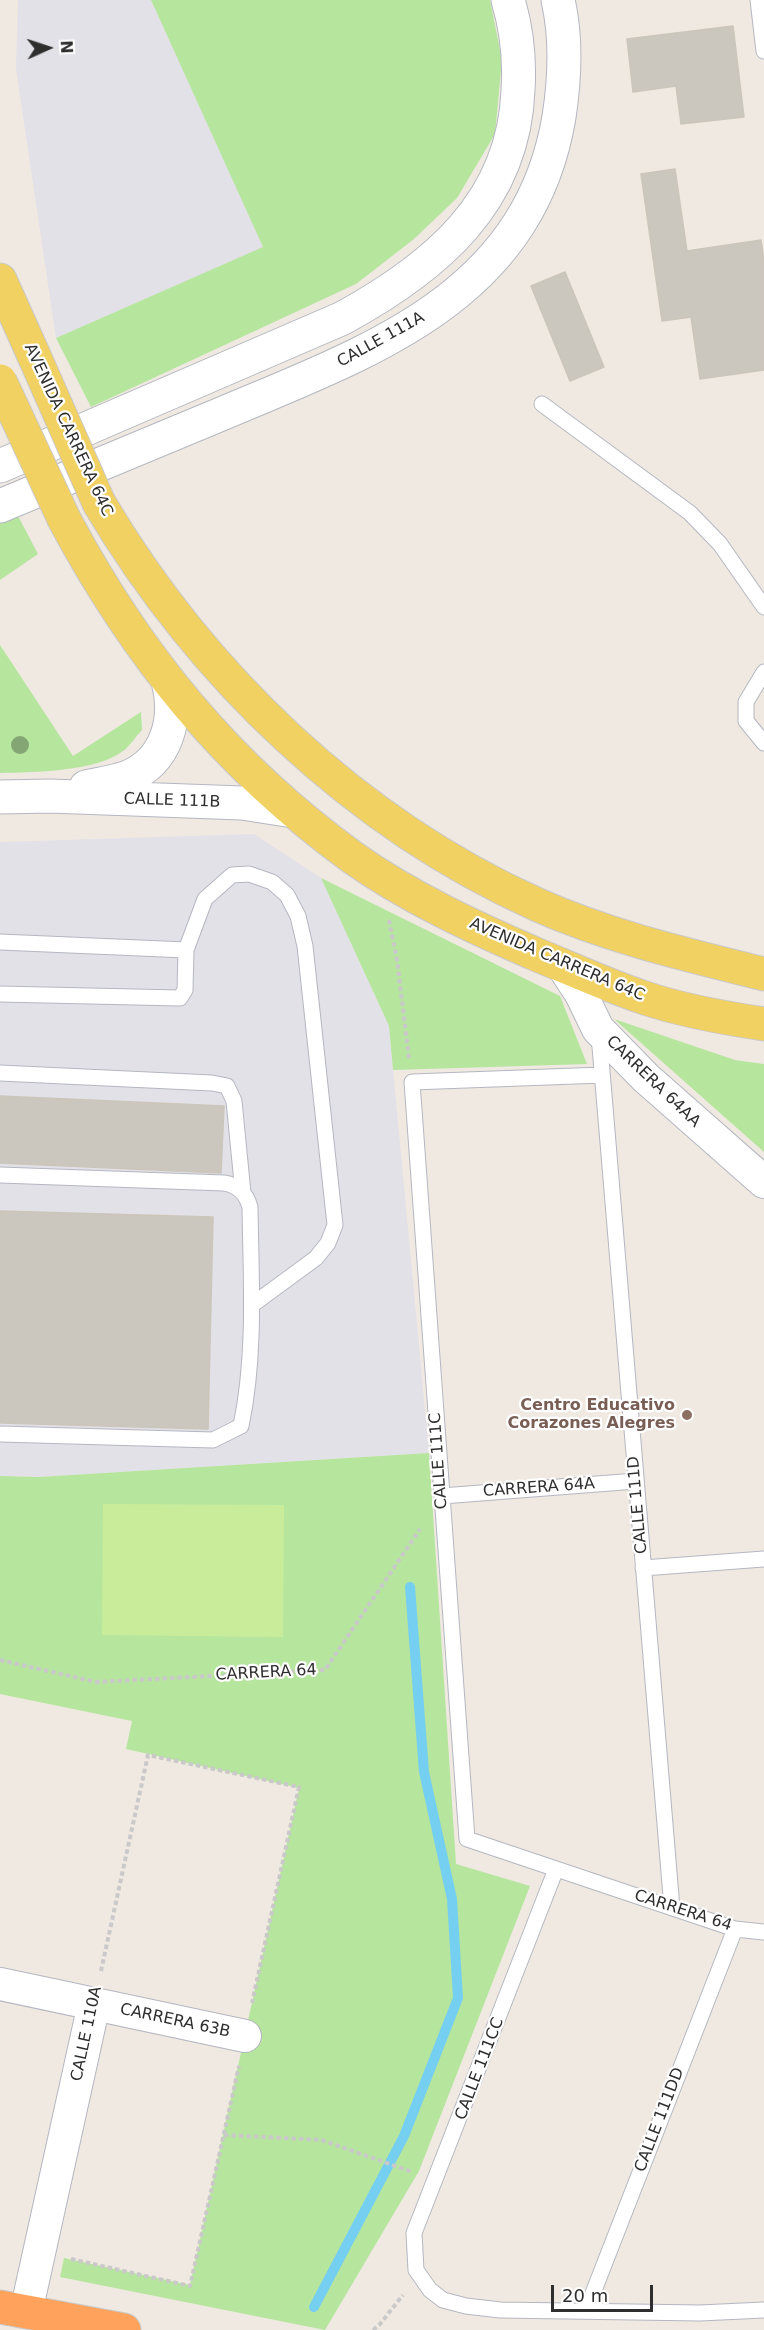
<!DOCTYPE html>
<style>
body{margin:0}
#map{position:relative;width:764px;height:2330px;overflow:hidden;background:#efe9e1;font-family:"DejaVu Sans",sans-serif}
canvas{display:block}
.north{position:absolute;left:18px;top:18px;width:60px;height:60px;-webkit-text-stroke:4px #fff;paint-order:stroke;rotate:87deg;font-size:16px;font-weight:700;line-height:24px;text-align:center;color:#2e2e2e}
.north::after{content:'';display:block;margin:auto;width:21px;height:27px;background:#2e2e2e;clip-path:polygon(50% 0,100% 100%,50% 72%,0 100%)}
.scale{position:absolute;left:551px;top:2285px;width:102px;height:27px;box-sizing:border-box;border:3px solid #2e2e2e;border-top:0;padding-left:8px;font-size:18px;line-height:21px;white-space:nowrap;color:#2e2e2e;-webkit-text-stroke:4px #fff;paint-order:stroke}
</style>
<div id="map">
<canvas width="764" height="2330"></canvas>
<div class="north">N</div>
<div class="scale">20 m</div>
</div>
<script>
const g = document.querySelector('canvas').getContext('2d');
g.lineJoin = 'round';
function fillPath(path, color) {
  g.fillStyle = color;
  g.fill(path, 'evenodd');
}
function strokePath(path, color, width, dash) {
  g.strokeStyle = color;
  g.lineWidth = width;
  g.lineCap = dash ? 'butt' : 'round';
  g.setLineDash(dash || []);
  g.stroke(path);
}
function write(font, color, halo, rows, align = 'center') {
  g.font = font + ' "DejaVu Sans",sans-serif';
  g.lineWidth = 4.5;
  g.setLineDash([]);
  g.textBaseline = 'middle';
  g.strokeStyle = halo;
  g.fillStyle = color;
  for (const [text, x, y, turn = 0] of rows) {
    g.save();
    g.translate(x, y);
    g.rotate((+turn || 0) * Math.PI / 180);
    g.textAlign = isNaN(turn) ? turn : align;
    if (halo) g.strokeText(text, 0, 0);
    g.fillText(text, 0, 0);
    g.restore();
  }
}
fillPath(new Path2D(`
 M 18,0 L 151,0 L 264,247 L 56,338 L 16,69 Z
 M 254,834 L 321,878 L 389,1026 L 429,1453 L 39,1477 L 0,1476 L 0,842 Z`), '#e3e1e8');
fillPath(new Path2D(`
 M 151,0 L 490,0 L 502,60 L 495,134 L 457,198 L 414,239 L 356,284 L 91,407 L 56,338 L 263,247 Z
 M 17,514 L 38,554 L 0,580 L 0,522 Z
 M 0,645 L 73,756 L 141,712 L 142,730 C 136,736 130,746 123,751 C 95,772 34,772 0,773 Z
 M 321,878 L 560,996 L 587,1064 L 393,1070 L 389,1026 Z
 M 614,1019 L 735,1060 L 764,1064 L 764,1152 Z
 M 429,1453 L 456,1864 L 530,1886 L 419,2171 L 325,2330 L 60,2277 L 64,2258 L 190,2285 L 299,1788 L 126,1749 L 132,1721 L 0,1694 L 0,1476 L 39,1477 Z`), '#b6e59e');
fillPath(new Path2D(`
 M 103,1504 L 284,1505 L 283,1637 L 102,1635 Z`), '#c9ec9a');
strokePath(new Path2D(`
 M 314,2307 L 404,2136 L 458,1998 L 452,1899 L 424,1772 L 410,1587`), '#75cff0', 10);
const building = new Path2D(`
 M 733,26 L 744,117 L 681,124 L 676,86 L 633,92 L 627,39 Z
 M 675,169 L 687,251 L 761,240 L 764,261 L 764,370 L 700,379 L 691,317 L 662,321 L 641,174 Z
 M 565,272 L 604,367 L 570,381 L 531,286 Z
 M 0,1096 L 224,1106 L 221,1173 L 0,1163 Z
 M 0,1211 L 213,1217 L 208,1429 L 0,1423 Z`);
fillPath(building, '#cbc7bf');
strokePath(building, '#cbc5ba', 1.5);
const lane = new Path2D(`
 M 758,0 L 764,51
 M 542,404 L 690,513 L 720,544 L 764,607
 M 764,672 L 746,702 L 746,721 L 764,743
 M 0,942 L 186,950 L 185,990 L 180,998 L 0,994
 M 186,950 L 205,899 L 232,875 L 249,874 L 272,882 L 287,895 L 298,916 L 305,946 L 335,1225 L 328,1243 L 316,1258 L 252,1305
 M 599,1035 L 672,1908
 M 0,1073 L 212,1083 L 227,1086 L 234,1101 L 243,1193
 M 602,1075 L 412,1082 L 467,1839 L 735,1929 L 764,1932
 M 0,1175 L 224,1183 C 238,1185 246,1193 250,1207 C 251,1280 256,1354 241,1426 L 213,1440 L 0,1434
 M 442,1496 L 636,1481
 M 643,1568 L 764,1559
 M 556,1869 L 414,2233 L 416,2270 L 430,2290 L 443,2300 L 466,2306 L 500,2310 L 700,2313 L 764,2310
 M 586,2311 L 735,1929`);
const street = new Path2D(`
 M 562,965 L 581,994 L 598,1029 L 646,1078 L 764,1182
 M 0,1984 L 245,2036
 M 26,2312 L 94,2004`);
const secondary = new Path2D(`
 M 0,466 L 343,318 C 434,268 514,203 518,90 C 520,59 517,30 508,0
 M 0,506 C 75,475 151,443 226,412 C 373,350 529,296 559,117 C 565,78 567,39 558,0
 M 86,787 C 100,784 115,782 128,777 C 167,761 178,719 168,681
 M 0,797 L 50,796 L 242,803 L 293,811`);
const primary = new Path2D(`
 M 0,280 L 35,358
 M 99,503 C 201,675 355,823 538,905 C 610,937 688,955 764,974
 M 64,519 C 137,656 226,765 352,857 C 408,897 477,929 540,956 C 574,970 609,986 645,998 C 683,1011 724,1018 764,1024`);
const highway = new Path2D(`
 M 0,2307 L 124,2330`);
strokePath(lane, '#b4b7c1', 17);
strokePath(street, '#b4b7c1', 34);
strokePath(secondary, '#b4b7c1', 35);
strokePath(primary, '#c9c9c9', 35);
strokePath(highway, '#c9c9c9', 35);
strokePath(new Path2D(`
 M 389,920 L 397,960 L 409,1058
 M 0,1660 L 96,1682 L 325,1670 L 420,1529
 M 101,1971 L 148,1755 L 299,1787 L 252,2003
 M 224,2135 L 322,2140 L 412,2172
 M 71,2259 L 190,2286 L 239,2066
 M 373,2330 L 380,2324 L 403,2295`), '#c9c9c9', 4, [4.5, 3]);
strokePath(lane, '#fff', 15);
strokePath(street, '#fff', 32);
strokePath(secondary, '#fff', 33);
strokePath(primary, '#f2d163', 33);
strokePath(highway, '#ffa35c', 33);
const primaryBridge = new Path2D(`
 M 35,358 L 99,503
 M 0,381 L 64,519`);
strokePath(primaryBridge, '#c9c9c9', 35, []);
strokePath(primaryBridge, '#f2d163', 33);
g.fillStyle = '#84a574';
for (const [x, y] of [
 [20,745]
]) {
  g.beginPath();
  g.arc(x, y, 9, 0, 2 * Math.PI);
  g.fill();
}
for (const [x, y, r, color] of [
 [687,1415,6,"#8d6e63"]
]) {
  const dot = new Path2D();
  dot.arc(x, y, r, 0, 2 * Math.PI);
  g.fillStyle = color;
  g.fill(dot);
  strokePath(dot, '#fff', 2);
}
write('16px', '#2e2e2e', '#fff', [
 ["CALLE 111A",381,340,-29],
 ["AVENIDA CARRERA 64C",68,430,65],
 ["CALLE 111B",172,801,2],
 ["AVENIDA CARRERA 64C",557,960,23],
 ["CARRERA 64AA",653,1082,44],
 ["CALLE 111C",439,1461,-94],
 ["CARRERA 64A",539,1488,-4],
 ["CALLE 111D",638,1505,-95],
 ["CARRERA 64",266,1673,-3],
 ["CARRERA 64",683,1911,18],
 ["CARRERA 63B",175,2021,12],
 ["CALLE 110A",87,2034,-78],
 ["CALLE 111CC",480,2069,-69],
 ["CALLE 111DD",660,2120,-69]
]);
write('bold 16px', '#785e54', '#fff', [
 ["Centro Educativo",675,1406],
 ["Corazones Alegres",675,1424]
], 'right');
</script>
